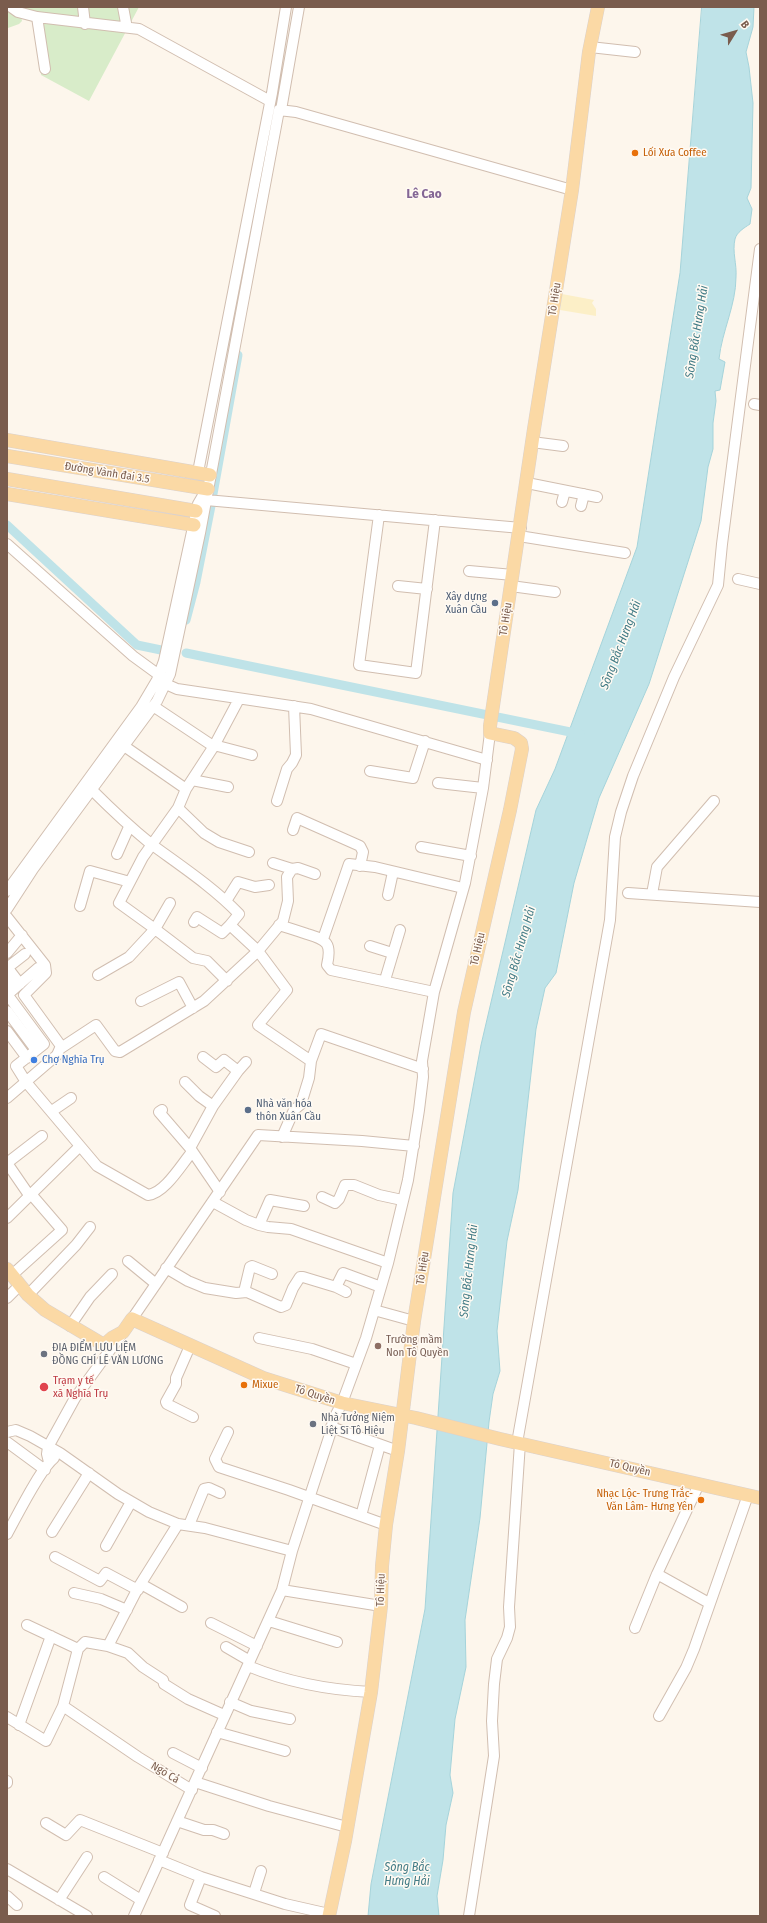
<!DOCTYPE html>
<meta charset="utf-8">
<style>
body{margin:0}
#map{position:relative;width:767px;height:1923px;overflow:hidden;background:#fdf6ec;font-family:"Fira Sans Condensed",sans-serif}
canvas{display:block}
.frame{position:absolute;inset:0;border:8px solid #7a5c4d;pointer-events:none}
.north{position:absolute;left:715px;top:12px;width:40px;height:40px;-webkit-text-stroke:3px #fffaf3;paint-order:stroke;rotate:53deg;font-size:11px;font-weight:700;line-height:16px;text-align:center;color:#7a5c4d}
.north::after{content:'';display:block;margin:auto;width:14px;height:18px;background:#7a5c4d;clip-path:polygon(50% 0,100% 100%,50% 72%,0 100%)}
</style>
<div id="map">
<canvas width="767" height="1923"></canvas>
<div class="frame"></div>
<div class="north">B</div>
</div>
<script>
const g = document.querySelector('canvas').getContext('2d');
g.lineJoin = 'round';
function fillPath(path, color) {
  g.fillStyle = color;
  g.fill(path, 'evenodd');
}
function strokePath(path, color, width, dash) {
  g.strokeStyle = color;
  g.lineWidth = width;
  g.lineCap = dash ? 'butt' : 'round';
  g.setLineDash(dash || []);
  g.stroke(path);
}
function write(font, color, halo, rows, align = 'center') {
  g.font = font + ' "Fira Sans Condensed",sans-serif';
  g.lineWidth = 3;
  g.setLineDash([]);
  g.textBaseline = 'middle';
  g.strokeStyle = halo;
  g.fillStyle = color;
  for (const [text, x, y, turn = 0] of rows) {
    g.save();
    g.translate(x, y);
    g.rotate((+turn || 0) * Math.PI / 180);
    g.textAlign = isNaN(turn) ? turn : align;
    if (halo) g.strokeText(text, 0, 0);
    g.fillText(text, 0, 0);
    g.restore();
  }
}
fillPath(new Path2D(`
 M 7,7 L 139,7 L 89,101 L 41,75 L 37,18 L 21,15 L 22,21 L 19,24 L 8,28 Z`), '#d8ecc9');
fillPath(new Path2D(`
 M 562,294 L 594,300 L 592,303 L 596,309 L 596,316 L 560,310 Z`), '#fcefc7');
const water = new Path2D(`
 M 702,7 L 754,7 L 753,27 L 746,52 L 749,67 L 753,103 L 751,188 L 747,198 L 752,209 L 750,224 C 744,228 737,232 735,239 C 732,252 737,264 736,277 C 736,305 722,331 719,359 L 725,362 L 720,390 L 715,391 L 716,401 L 713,423 L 713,449 L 708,467 L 701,521 L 649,684 L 599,798 L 574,883 L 556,973 L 545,988 L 536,1029 L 518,1190 L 507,1241 L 497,1331 L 500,1371 L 493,1394 L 489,1422 L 480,1518 L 465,1620 L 466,1667 L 455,1719 L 450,1775 L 453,1793 L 446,1825 L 443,1860 L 437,1896 L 439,1916 L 368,1916 L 371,1884 L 425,1609 L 453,1193 L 481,1045 L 536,810 L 555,769 L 637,547 L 680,273 Z`);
fillPath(water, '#bfe3e8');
strokePath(water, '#a5d3da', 1);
strokePath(new Path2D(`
 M 213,494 L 238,355
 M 7,525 L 137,645 L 161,650
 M 186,620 L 196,582 L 211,506
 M 186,653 L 580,734`), '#bfe3e8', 9);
const minor = new Path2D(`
 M 11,7 L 18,12 L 37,17 L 139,29 L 270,101
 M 83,7 L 85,24
 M 37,17 L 45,69
 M 123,27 L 126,23 L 123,7
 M 590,47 L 635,52
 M 281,110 L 299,7
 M 754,404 L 760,405
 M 532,442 L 563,446
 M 198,472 L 272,93 L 286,7
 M 527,483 L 597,497
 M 206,500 L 521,528
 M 562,502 L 565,491
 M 581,506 L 584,494
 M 379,515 L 359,665 L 416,673 L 435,520
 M 519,536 L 625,553
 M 7,544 L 133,656 L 159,675
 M 469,571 L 513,575
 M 738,579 L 760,584
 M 398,586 L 427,589
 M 511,586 L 555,592
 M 159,681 L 177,689 L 311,709 L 487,760
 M 153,706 L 210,744 L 252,755
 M 124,746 L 186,789 L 214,746 L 239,699
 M 370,771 L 413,778 L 425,741
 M 192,780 L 228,787
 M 438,783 L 483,788
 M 87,787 L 92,790 C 111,809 130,827 151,844 C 181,866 213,887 239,914 L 230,925 L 258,951 L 287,990 L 258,1025 L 311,1061
 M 277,801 L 287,769 L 292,763 L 296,755 L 294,706
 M 178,808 L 186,789
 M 293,830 L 297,818 L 360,846 L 363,852 L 360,866
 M 421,847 L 471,856
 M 117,854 L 129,827
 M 292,869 L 298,868 L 315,874
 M 7,891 L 141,707 L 157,680 L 164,661 L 198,504 L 205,492
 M 628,893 L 760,902
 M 652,894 L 657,867 L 714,801
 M 388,895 L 393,872
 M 226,901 L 238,882 L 255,887 L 269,885
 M 170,903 L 155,929 L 193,958 L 207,961 L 227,981
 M 80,906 L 90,871 L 130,882
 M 7,909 L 33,869 L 157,701 L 170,674 L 200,533 L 279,110 L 296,112 L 572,190
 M 7,917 L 45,965 L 46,973 L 24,995 L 61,1046 L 57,1055 L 7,1098
 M 194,922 L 197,917 L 222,933 L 230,925
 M 279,925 C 289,928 298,931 307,934 C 327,940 332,943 327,965 L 331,970 L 434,992
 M 323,939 L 349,864 L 375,867 L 463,888
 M 370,946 L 392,953
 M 7,953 L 22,935
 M 7,967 L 20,984
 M 7,968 L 25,954
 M 98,975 L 129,957 L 155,929 L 119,903 L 143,857 L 178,808 L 204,833 L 219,842 L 249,852
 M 7,980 L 14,989
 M 385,980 L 400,930
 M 7,994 L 44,1044 L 16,1066 L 26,1082 L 97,1166 L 148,1195 C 165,1193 181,1165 192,1152
 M 7,995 L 38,968
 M 141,1001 L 179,982 L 193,1008
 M 7,1011 L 36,1050
 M 7,1031 L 27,1058
 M 61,1048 L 96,1025 L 115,1051 L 120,1052 L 204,1001 L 258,951 L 283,921 L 288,901 L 287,877 L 292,869 L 273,863
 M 238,1071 L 246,1062
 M 185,1082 L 199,1096 L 213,1106
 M 162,1110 L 159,1112 L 190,1148 L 220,1192
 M 52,1111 L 71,1098
 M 282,1137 L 294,1110 L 301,1104 L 309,1078 L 311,1061 L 321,1034 L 423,1069
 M 190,1148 L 213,1106 L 238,1071 L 224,1060 L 216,1067 L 203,1057
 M 7,1163 L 42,1136
 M 7,1163 L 29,1195
 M 322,1197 L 335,1203 L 339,1199 L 345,1185 L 354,1185 L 379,1195 L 402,1200
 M 213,1202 L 246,1220 L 259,1225 L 270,1200 L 304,1206
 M 7,1218 L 80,1146
 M 259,1225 L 268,1227 L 291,1229 L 388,1263
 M 128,1261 L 156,1284
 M 166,1268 L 188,1281 L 205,1288 L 236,1293 L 247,1292 L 281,1307 L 286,1305 L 293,1288 L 300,1277 L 303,1277 L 336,1287 L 343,1273 L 381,1287
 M 12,1275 L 62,1230 L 31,1194
 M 336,1287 L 346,1292
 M 244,1292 L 250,1267 L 252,1266 L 272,1274
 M 28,1295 L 76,1245 L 90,1227
 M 7,1298 L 20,1285
 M 374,1310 L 414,1321
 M 132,1319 L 258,1135 L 362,1141 L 414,1146
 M 70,1326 L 90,1297 L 112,1274
 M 259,1338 L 312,1349 L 356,1364
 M 190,1346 L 176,1378 L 176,1384 L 166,1402 L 167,1404 L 193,1417
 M 331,1427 L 398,1451
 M 7,1432 L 16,1430 L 30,1436 L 60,1453 L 118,1494 L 149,1512 L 178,1524 L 205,1528 L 292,1551
 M 228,1432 L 215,1459 L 219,1467 L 289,1490 L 386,1525
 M 7,1442 L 45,1470
 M 517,1443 L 610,920 L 615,837 L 621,812 L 633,776 L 674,677 L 718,585 L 722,544 L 760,249
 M 49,1462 L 47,1454 L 48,1447 L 75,1398 L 121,1335
 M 361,1516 L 380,1445
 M 189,1525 L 204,1489 L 209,1488 L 220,1493
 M 52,1532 L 89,1473
 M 7,1534 C 17,1516 40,1469 54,1458
 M 106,1546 L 131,1502
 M 55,1557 L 100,1581 L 106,1573 L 138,1590
 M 657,1574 L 709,1603
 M 141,1584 L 182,1607
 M 282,1590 L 381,1606
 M 74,1593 L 101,1599 L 127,1610
 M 269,1621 L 337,1642
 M 211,1623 L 257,1646
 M 27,1625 L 78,1649
 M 635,1628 L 657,1574 L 699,1484
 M 108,1646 L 138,1588 L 178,1524
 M 226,1647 L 250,1661
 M 248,1666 C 287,1682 328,1690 371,1692
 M 230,1702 L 251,1711 L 290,1719
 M 63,1706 L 138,1757 L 192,1790
 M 659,1716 L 686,1668 L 694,1649 L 748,1495
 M 7,1717 L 46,1741 L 63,1706 L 78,1649 L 85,1642 L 108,1646 L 128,1653 L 143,1667 L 163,1680 L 164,1684 L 188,1699 L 224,1715
 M 19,1725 L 51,1636
 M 217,1732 L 285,1751
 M 173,1753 L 202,1768
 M 7,1781 L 7,1783
 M 195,1782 L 269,1806 L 347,1827
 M 177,1821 L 204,1830 L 213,1830 L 224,1834
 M 46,1823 L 66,1835 L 80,1820 L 163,1853
 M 159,1860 L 201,1877 L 285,1904 L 329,1914
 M 7,1869 L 87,1916
 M 104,1877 L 141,1900
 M 201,1877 L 190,1905 L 215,1916
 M 254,1893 L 261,1871
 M 7,1896 L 17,1905
 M 59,1900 L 87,1857
 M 134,1916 L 282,1590 L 292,1551 L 331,1431 L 333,1420 L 342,1403 L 366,1338 L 388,1263 L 408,1180 L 419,1110 L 423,1077 L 422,1061 L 434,992 L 465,883 L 483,788 L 490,733
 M 469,1916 L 494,1756 L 492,1721 L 494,1684 L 497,1659 L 507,1638 L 510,1627 L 509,1607 L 520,1443`);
const major = new Path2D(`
 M 7,440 L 210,475
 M 7,456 L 208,489
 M 7,479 L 196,511
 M 7,494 L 194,525
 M 7,1269 L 28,1295 L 45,1310 L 104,1345 L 112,1338 L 123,1332 L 132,1319 L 263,1378 L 342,1403 L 416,1418 L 500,1439 L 760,1498
 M 329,1916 L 345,1841 L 371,1692 L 381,1606 L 382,1566 L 386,1525 L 398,1451 L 414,1321 L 464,1012 L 510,810 L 522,749 L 521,743 L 514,738 L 490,733 L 490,726 L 534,429 L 572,190 L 589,52 L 598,7`);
strokePath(minor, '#d1beb0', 12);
strokePath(major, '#dad1cd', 14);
strokePath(minor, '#fff', 10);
strokePath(major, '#fbd9a5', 13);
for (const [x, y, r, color] of [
 [635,153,4,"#e8710a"],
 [495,603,4,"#5c6f8a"],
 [34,1060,4,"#3f7fe0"],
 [248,1110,4,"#5c6f8a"],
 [378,1346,4,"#8d6e63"],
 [44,1354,4,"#6b7280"],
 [244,1385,4,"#e8710a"],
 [44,1387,5,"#e0444e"],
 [313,1424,4,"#6b7280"],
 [701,1500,4,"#e8710a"]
]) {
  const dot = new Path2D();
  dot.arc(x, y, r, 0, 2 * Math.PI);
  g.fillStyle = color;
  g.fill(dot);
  strokePath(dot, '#fffaf3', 1.5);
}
write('11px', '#c56008', '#fffaf3', [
 ["Lối Xưa Coffee",643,153],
 ["Mixue",252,1385],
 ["Nhạc Lộc- Trưng Trắc-",693,1494,"right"],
 ["Văn Lâm- Hưng Yên",693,1507,"right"]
], 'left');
write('11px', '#7a5c4d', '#fffaf3', [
 ["Tô Hiệu",555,299,-81],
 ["Đường Vành đai 3.5",107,473,9],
 ["Tô Hiệu",506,619,-81],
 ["Tô Hiệu",478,949,-77],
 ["Tô Hiệu",423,1268,-81],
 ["Tô Quyền",315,1395,18],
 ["Tô Quyền",630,1468,13],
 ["Tô Hiệu",381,1590,-88],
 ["Ngõ Cả",165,1773,31]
]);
write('11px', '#4e5e75', '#fffaf3', [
 ["Xây dựng",487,597],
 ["Xuân Cầu",487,610],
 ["Nhà văn hóa",256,1104,"left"],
 ["thôn Xuân Cầu",256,1117,"left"]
], 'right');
write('11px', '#366cbe', '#fffaf3', [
 ["Chợ Nghĩa Trụ",42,1060]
], 'left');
write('11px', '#785e54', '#fffaf3', [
 ["Trường mầm",386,1340],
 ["Non Tô Quyền",386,1353]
], 'left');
write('11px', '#5b616d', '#fffaf3', [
 ["ĐỊA ĐIỂM LƯU LIỆM",52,1348],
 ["ĐỒNG CHÍ LÊ VĂN LƯƠNG",52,1361],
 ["Nhà Tưởng Niệm",321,1418],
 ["Liệt Sĩ Tô Hiệu",321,1431]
], 'left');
write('11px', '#be3a42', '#fffaf3', [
 ["Trạm y tế",53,1381],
 ["xã Nghĩa Trụ",53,1394]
], 'left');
write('italic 12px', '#437c86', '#fffaf3', [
 ["Sông Bắc Hưng Hải",697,332,-81],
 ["Sông Bắc Hưng Hải",621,645,-69],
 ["Sông Bắc Hưng Hải",519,952,-74],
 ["Sông Bắc Hưng Hải",469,1271,-84],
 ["Sông Bắc",407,1868],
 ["Hưng Hải",407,1882]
]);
write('bold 13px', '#846695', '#fffaf3', [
 ["Lê Cao",424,194]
]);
</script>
